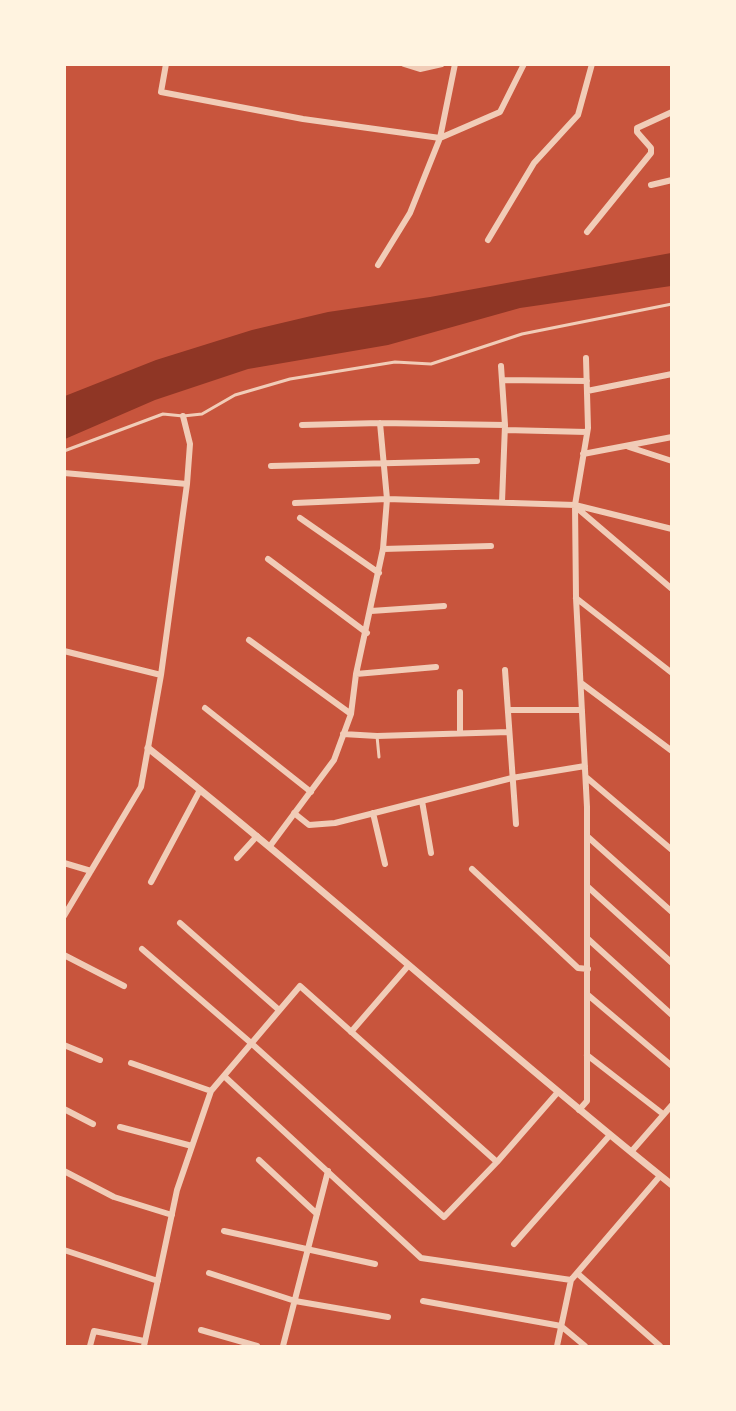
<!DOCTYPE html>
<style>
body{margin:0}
#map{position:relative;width:736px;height:1411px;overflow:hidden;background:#c8553d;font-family:Rubik,sans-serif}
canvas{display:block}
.frame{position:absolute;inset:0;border:66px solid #fff3e0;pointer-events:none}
</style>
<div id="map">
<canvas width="736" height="1411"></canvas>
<div class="frame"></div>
</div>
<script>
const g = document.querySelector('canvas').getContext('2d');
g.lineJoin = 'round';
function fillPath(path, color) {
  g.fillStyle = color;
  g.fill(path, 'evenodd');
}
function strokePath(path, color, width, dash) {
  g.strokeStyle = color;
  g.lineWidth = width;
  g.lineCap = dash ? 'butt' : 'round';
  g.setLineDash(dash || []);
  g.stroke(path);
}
fillPath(new Path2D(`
 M 671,253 L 671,286 L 520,308 L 388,345 L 248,369 L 155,400 L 65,439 L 65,396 L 156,360 L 252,330 L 328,312 L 430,297 Z`), '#8f3625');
strokePath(new Path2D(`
 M 64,451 L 163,414 L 183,416 L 202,414 L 235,395 L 290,379 L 395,362 L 431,364 L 522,334 L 672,304
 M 377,736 L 379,757`), '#f1ccb7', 3);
strokePath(new Path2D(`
 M 166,64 L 161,92 L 303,119 L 440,138 L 455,64
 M 404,64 L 420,69 L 442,64
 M 651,185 L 672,180
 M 587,232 L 651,153 L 651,148 L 637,132 L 637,128 L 672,112
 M 488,240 L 534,163 L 578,115 L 592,64
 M 378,265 L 410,213 L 440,138 L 500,112 L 524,64
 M 501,366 L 505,425 L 502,502
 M 502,380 L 587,381
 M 587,391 L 672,374
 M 302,425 L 380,423 L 505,425
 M 505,430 L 587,432
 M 629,447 L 672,461
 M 583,454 L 672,437
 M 271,466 L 477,461
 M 64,473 L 187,484
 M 295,503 L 387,499 L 575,505 L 672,529
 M 577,508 L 672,589
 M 300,518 L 379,573
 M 383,549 L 491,546
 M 268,559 L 367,633
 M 576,598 L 672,673
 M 371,611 L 444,606
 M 249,640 L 351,714
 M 64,651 L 161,675
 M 505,670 L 516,824
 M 356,674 L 436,667
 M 581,683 L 672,751
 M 460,692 L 460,733
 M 205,708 L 311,792
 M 508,710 L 582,710
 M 343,734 L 377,736 L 509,732
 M 586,777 L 672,850
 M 422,801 L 431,853
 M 294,813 L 309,825 L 335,823 L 512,778 L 585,766
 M 373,813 L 385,864
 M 588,837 L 672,912
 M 270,846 L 334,760 L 351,714 L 356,674 L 383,549 L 387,499 L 380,423
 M 237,858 L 257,836
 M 64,863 L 91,871
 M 472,869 L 578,968 L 588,969
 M 151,882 L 200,790
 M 588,887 L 672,963
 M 64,916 L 141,787 L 161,675 L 187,484 L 190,444 L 183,416
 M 180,923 L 279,1010
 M 588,939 L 672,1015
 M 142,949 L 251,1043 L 444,1217 L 497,1162 L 558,1092
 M 64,955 L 124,986
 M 588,995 L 672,1066
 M 351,1032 L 408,966
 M 64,1045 L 100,1060
 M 587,1055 L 663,1114
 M 131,1063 L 211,1091
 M 224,1076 L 421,1258 L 571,1280
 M 64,1109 L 93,1124
 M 579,1110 L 587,1101 L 587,807 L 576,598 L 575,505 L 588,428 L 586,358
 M 120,1127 L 192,1146
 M 631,1152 L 672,1105
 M 259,1160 L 317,1214
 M 64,1171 L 114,1197 L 172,1215
 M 224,1231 L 375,1264
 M 514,1244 L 610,1135
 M 64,1250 L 158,1281
 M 209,1273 L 295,1301 L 388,1317
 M 577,1273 L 660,1346
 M 423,1301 L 561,1326 L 585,1346
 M 201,1330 L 257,1346
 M 90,1346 L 94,1331 L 144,1341
 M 144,1346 L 177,1190 L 211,1091 L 300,986 L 497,1162
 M 283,1346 L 328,1171
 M 557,1346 L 571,1280 L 660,1176`), '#f1ccb7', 6);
strokePath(new Path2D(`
 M 148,748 C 326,889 494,1043 672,1185`), '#f1ccb7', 7);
</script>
